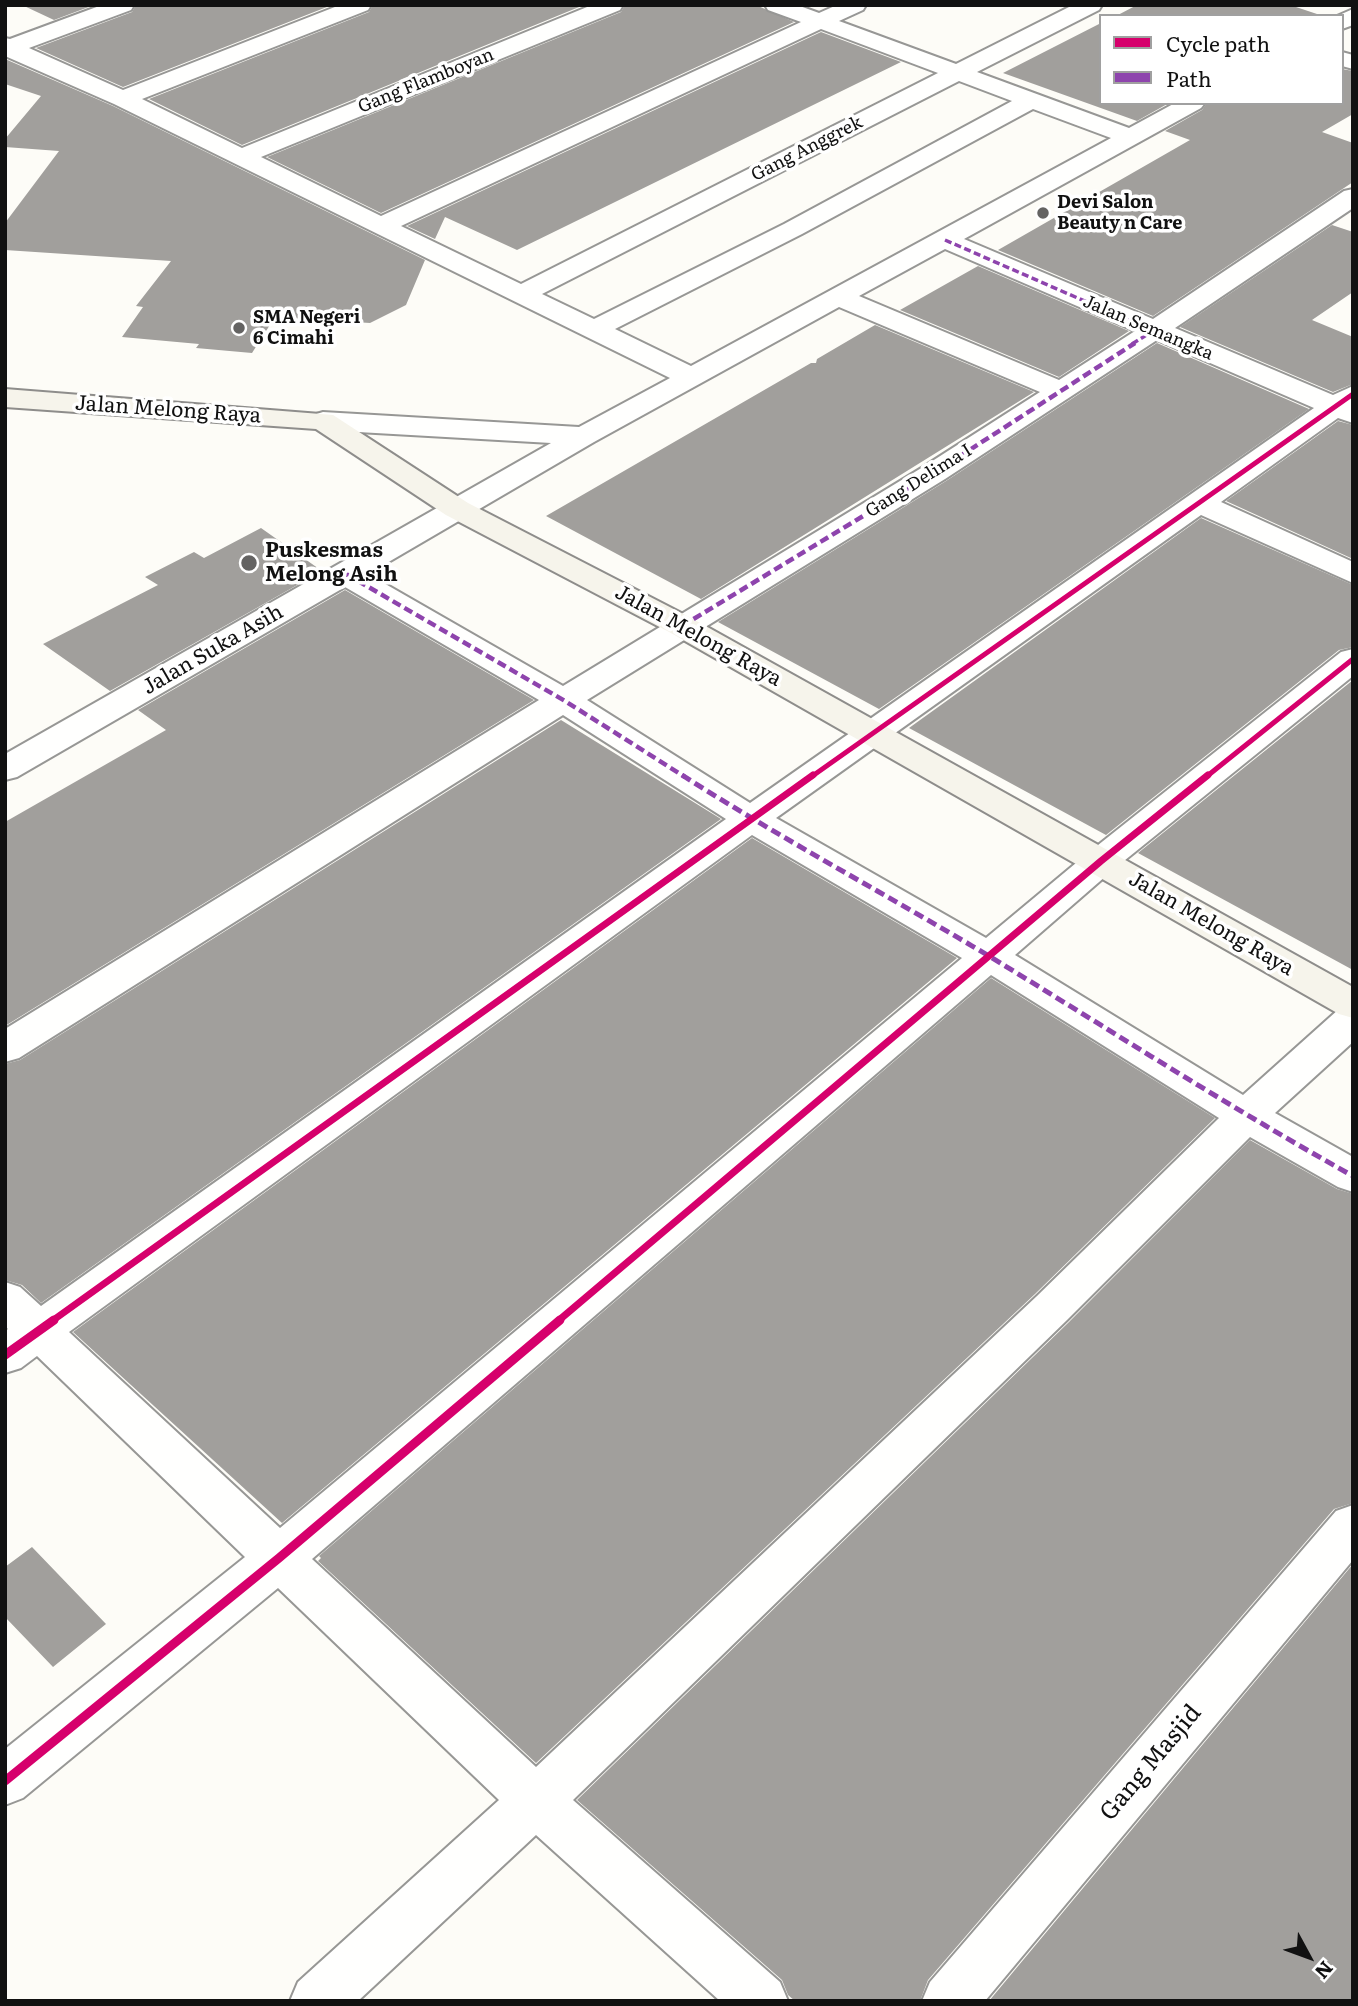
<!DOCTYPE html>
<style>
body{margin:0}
#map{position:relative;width:1358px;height:2006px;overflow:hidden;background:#fdfcf7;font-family:Literata,serif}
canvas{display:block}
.frame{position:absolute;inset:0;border:7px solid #111;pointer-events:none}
.legend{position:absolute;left:1099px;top:14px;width:245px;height:91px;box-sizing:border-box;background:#fff;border:2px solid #a0a0a0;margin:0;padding:9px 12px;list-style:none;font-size:21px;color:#111}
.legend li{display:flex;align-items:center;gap:14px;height:35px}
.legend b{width:35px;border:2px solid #a0a0a0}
.north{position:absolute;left:1274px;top:1922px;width:70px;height:70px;-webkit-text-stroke:5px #fff;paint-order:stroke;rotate:131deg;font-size:19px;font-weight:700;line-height:28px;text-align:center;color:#111}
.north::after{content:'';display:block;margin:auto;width:24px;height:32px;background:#111;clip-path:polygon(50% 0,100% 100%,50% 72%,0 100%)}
</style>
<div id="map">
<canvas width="1358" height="2006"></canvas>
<div class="frame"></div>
<ul class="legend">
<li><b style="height:9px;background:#d6006c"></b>Cycle path</li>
<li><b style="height:9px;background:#8e44ad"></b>Path</li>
</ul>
<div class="north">N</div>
</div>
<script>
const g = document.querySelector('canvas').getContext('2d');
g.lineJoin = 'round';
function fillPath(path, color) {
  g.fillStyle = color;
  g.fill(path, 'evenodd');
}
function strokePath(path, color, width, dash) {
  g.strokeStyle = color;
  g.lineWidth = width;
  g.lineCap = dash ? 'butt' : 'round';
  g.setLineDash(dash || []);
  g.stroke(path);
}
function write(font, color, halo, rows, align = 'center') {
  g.font = font + ' Literata,serif';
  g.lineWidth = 7;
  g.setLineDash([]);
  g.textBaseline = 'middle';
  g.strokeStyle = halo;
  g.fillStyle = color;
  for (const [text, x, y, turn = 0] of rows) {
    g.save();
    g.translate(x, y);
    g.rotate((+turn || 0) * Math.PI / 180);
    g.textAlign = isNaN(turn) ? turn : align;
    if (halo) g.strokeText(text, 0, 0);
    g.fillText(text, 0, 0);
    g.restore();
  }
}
fillPath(new Path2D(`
 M 22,5 L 94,5 L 54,20 Z
 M 136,5 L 332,5 L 123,87 L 36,48 L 132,12 Z
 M 373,5 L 584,5 L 242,145 L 149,99 L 369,12 Z
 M 625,5 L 756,5 L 794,22 L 381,213 L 267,157 L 621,12 Z
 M 1137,5 L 1290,5 L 1323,16 L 1116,16 Z
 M 1101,23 L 1101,103 L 1169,103 L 1137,121 L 1003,73 Z
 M 821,32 L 901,62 L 517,250 L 445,217 L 435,239 L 407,226 Z
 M 5,59 L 113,106 L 425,260 L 406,305 L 370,323 L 275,317 L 252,353 L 196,348 L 199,344 L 122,337 L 143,307 L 136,306 L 171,261 L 5,250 L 5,223 L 59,151 L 5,147 L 5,139 L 41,96 L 5,84 Z
 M 1342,69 L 1353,71 L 1353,114 L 1322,132 L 1353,143 L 1353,182 L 1153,316 L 998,250 L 1190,140 L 1165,131 L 1202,110 L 1207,103 L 1342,103 Z
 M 1332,225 L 1353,232 L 1353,292 L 1312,320 L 1353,337 L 1353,384 L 1333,392 L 1180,327 Z
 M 978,266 L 1129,331 L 1059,377 L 900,310 Z
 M 875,325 L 1034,392 L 701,599 L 546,516 L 811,363 L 816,363 L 817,359 Z
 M 1157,343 L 1309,409 L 879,709 L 718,622 L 946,481 Z
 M 1338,421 L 1353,425 L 1353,559 L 1226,501 Z
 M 1201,518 L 1353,585 L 1353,647 L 1339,650 L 1106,835 L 909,728 Z
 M 261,528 L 322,571 L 110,691 L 43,644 L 158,585 L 145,577 L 194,552 L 204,558 Z
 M 345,590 L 534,700 L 5,1026 L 5,822 L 166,730 L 138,710 Z
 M 1353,680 L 1353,970 L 1138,853 Z
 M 561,720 L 721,819 L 41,1303 L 22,1285 L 5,1280 L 5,1064 L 20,1060 Z
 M 752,838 L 957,958 L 282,1523 L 73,1332 Z
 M 991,978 L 1215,1118 L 1035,1294 L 536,1763 L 318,1561 L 321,1558 L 319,1556 Z
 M 1250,1140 L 1337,1189 L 1353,1194 L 1353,1503 L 1334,1509 L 928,1980 L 920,2001 L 795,2001 L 788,1995 L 782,1980 L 577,1800 L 1069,1322 Z
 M 32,1547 L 106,1624 L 53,1667 L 5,1617 L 5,1567 Z
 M 1353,1564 L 1353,2001 L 989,2001 Z`), '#a19f9c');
const street = new Path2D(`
 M 102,5 L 134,5 L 131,10 L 29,48 L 123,90 L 340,5 L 371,5 L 368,10 L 142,99 L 242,148 L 592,5 L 623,5 L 620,10 L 261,157 L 381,216 L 801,22 L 768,10 L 765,5 L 797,5 L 819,13 L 837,5 L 866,5 L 863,10 L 839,21 L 956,64 L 1073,5 L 1102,5 L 1099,10 L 977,72 L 1129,128 L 1175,103 L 1205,103 L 1201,108 L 964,239 L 1153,319 L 1344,191 L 1353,189 L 1353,208 L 1175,328 L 1333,395 L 1353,386 L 1353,423 L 1338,418 L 1221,502 L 1353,562 L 1353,583 L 1201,515 L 776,818 L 986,938 L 1088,853 L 1341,652 L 1353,649 L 1353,676 L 1114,869 L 1015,955 L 1243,1095 L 1339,1009 L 1353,1005 L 1353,1042 L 1275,1113 L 1353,1157 L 1353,1192 L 1338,1187 L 1250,1137 L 1067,1320 L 573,1800 L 780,1982 L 788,2001 L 720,2001 L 536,1835 L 358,2001 L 290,2001 L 298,1982 L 499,1800 L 278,1588 L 23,1798 L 5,1805 L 5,1749 L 245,1557 L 37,1356 L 21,1368 L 5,1373 L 5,1331 L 8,1329 L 5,1326 L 5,1282 L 20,1287 L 41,1306 L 726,819 L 563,715 L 19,1058 L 5,1062 L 5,1029 L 539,700 L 345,587 L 17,777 L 5,780 L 5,754 L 551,443 L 323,430 L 313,427 L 309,421 L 313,415 L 323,412 L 579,427 L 670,378 L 114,104 L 5,56 L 5,38 L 10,39 ZM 821,29 L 938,73 L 521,284 L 401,226 ZM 959,81 L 1012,101 L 784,224 L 594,319 L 542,294 ZM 1033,109 L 1111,138 L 691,366 L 615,329 L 802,234 ZM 945,249 L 1135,331 L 1059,380 L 859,296 ZM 839,307 L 1040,392 L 923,467 L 563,686 L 368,574 L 594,442 ZM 1157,340 L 1314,408 L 750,803 L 587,700 L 945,479 ZM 752,835 L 962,958 L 280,1528 L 69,1332 ZM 991,975 L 1219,1118 L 1037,1296 L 536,1767 L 312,1559 Z
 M 1353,9 L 1353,25 L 1342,29 L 1342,16 L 1337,16 Z
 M 1342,52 L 1353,55 L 1353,69 L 1342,66 Z
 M 1353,1505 L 1353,1560 L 985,2001 L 922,2001 L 930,1982 L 1336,1511 Z`);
const secondary = new Path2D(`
 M 5,389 L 333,415 L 468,503 L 693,619 L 1353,987 L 1353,1018 L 1339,1014 L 671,633 L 446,515 L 316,429 L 5,407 Z`);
strokePath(street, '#979795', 4);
strokePath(secondary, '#8e8d8b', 4);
fillPath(street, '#fffffe');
fillPath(secondary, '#f6f4eb');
strokePath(new Path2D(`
 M 945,240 L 1153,331
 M 1132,344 L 1153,331`), '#8e44ad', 3.5, [7, 3.5]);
strokePath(new Path2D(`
 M 346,574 L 565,701 L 685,777
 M 682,626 L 934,473 L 1135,343`), '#8e44ad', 4.5, [9, 4.5]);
strokePath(new Path2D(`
 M 682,775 C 782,839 887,895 989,956 C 1110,1030 1229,1107 1353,1176`), '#8e44ad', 5, [10, 5]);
strokePath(new Path2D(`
 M 811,777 L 1353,394
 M 1206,777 L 1353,659`), '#d6006c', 5);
strokePath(new Path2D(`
 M 52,1321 L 813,775
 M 558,1321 L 1101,861 L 1208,775`), '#d6006c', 7);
strokePath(new Path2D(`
 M 5,1355 L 54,1320
 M 5,1781 L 279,1558 L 560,1320`), '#d6006c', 9);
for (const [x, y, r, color] of [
 [1043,213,7,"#646362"],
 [239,328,7,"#646362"],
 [249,563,9,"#646362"]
]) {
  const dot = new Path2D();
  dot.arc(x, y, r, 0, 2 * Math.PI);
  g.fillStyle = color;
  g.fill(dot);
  strokePath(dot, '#fff', 2.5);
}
write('18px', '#111', '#fff', [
 ["Gang Flamboyan",426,81,-22],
 ["Gang Anggrek",807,149,-27],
 ["Jalan Semangka",1148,328,23],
 ["Gang Delima I",919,481,-32]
]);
write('bold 18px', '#111', '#fff', [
 ["Devi Salon",1057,203],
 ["Beauty n Care",1057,224],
 ["SMA Negeri",253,318],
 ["6 Cimahi",253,339]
], 'left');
write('21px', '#111', '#fff', [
 ["Jalan Melong Raya",168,410,4],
 ["Jalan Melong Raya",698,636,29],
 ["Jalan Suka Asih",213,650,-30],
 ["Jalan Melong Raya",1211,924,30]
]);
write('bold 21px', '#111', '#fff', [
 ["Puskesmas",265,551],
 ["Melong Asih",265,575]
], 'left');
write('24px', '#111', '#fff', [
 ["Gang Masjid",1151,1763,-50]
]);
</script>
